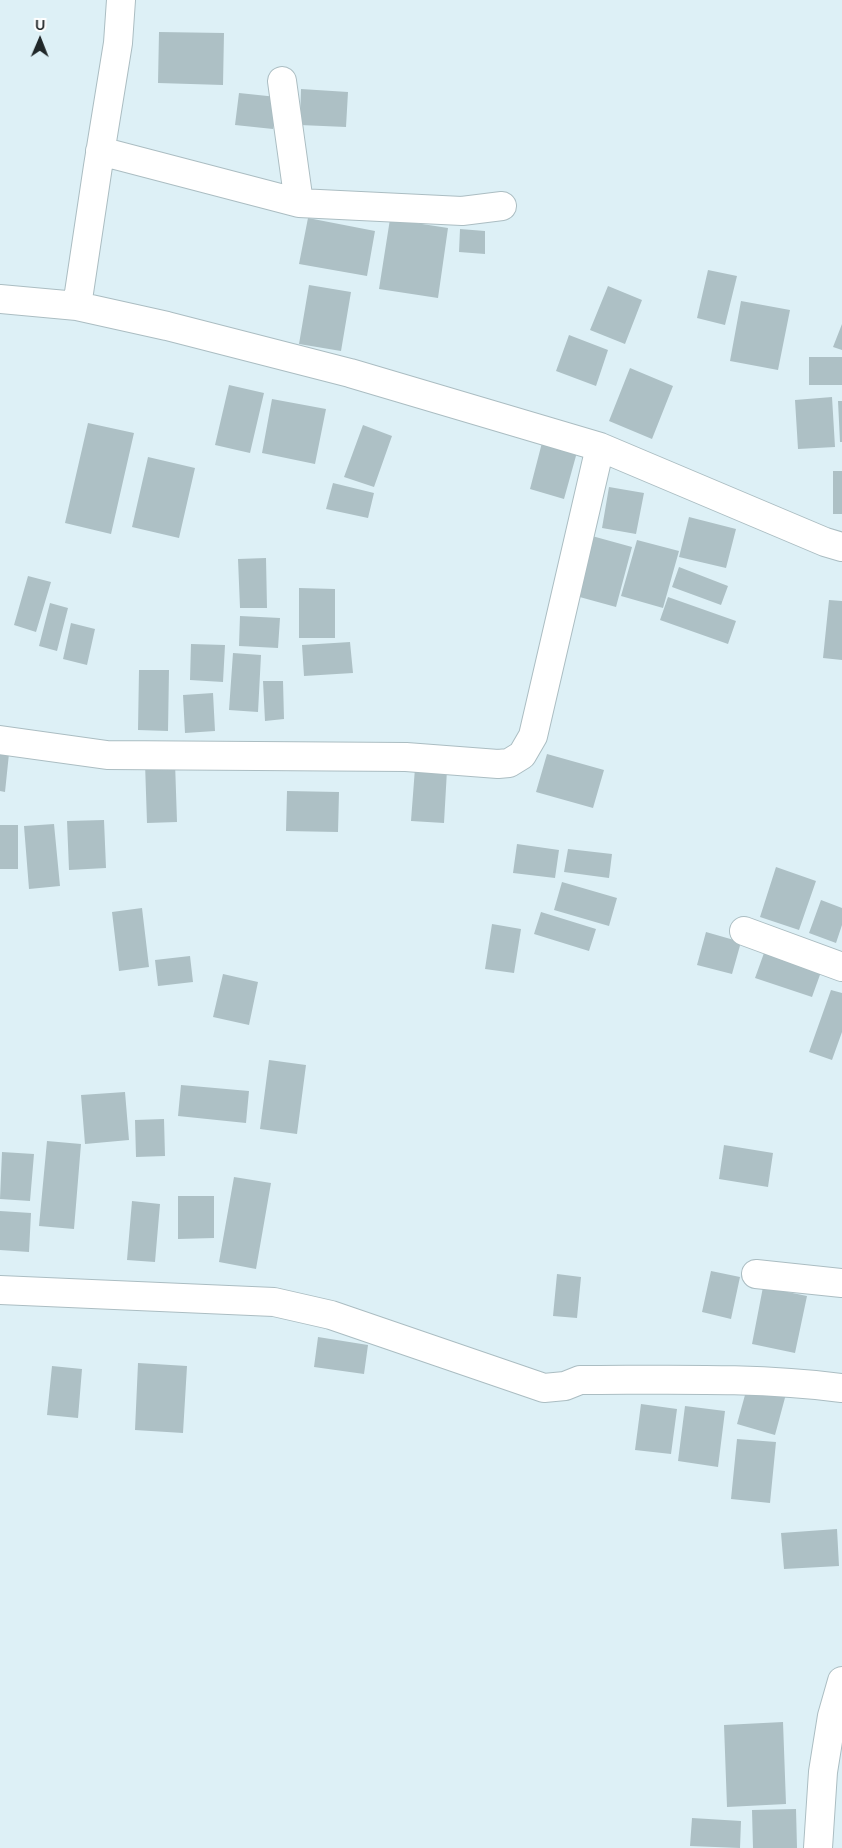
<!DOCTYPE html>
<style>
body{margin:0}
#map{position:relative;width:842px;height:1848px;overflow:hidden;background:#ddf0f6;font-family:Lato,sans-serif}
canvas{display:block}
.north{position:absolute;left:15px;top:15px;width:50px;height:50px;-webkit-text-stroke:4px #fff;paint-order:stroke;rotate:1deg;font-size:14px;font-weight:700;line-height:20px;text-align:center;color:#202729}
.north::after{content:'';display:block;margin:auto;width:18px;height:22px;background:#202729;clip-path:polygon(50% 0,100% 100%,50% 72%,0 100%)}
</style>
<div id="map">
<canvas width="842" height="1848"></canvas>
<div class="north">U</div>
</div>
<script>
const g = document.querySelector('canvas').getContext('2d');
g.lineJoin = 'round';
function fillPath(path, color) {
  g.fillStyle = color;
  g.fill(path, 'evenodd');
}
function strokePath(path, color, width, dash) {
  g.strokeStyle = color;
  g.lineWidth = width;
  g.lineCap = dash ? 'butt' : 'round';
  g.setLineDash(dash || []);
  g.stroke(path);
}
fillPath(new Path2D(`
 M 159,32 L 224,33 L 223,85 L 158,83 Z
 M 301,89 L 348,92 L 346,127 L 300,125 Z
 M 239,93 L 277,97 L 273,129 L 235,125 Z
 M 308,218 L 375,231 L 367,276 L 299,264 Z
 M 390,219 L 448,228 L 438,298 L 379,289 Z
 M 460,229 L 485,231 L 485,254 L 459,252 Z
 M 708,270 L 737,276 L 725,325 L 697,318 Z
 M 309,285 L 351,292 L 341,351 L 299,344 Z
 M 608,286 L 642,300 L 625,344 L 590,330 Z
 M 741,301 L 790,310 L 778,370 L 730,361 Z
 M 842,324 L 842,350 L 833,347 Z
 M 569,335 L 608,350 L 596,386 L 556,371 Z
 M 809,357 L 842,357 L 842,385 L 809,385 Z
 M 630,368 L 673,386 L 652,439 L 609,421 Z
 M 229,385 L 264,393 L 250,453 L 215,445 Z
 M 832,397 L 835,447 L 798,449 L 795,400 Z
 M 272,399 L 326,409 L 315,464 L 262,453 Z
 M 838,401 L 842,401 L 842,442 L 840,442 Z
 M 88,423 L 134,433 L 111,534 L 65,523 Z
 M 363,425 L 392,436 L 374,487 L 344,477 Z
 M 544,435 L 579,445 L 564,499 L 530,489 Z
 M 148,457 L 195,468 L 179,538 L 132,527 Z
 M 833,471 L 842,471 L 842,514 L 833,514 Z
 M 333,483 L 374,493 L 368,518 L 326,509 Z
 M 609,487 L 644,493 L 636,534 L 602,528 Z
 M 689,517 L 736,529 L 726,568 L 679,557 Z
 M 592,536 L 632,547 L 616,607 L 576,596 Z
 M 637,540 L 679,551 L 663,608 L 621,596 Z
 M 266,558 L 267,608 L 240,608 L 238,559 Z
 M 679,567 L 728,586 L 721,605 L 672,587 Z
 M 28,576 L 51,582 L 36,632 L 14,625 Z
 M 299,588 L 335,589 L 335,638 L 299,638 Z
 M 668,597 L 736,621 L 728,644 L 660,620 Z
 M 829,600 L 842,601 L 842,660 L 823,658 Z
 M 50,603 L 68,608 L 57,651 L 39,646 Z
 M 240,616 L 280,618 L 278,648 L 239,646 Z
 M 71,623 L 95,629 L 87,665 L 63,659 Z
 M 350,642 L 353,673 L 304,676 L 302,645 Z
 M 191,644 L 225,645 L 223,682 L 190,680 Z
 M 233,653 L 261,655 L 258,712 L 229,710 Z
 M 139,670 L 169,670 L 168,731 L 138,730 Z
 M 263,681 L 283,681 L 284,719 L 265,721 Z
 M 213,693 L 215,731 L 185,733 L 183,695 Z
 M 0,744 L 10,744 L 5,792 L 0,791 Z
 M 547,754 L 604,770 L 593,808 L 536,792 Z
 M 175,762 L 177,822 L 147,823 L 145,763 Z
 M 415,768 L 447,770 L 444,823 L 411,821 Z
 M 287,791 L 339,792 L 338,832 L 286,831 Z
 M 104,820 L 106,868 L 69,870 L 67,821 Z
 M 54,824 L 60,886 L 29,889 L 24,826 Z
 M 0,825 L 18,825 L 18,869 L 0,869 Z
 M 517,844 L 559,850 L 555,878 L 513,873 Z
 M 568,849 L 612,854 L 609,878 L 564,872 Z
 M 776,867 L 816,881 L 799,930 L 760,917 Z
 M 562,882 L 617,898 L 609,926 L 554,910 Z
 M 821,900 L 842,908 L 842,925 L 836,943 L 809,933 Z
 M 142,908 L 149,967 L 119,971 L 112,912 Z
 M 541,912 L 596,929 L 589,951 L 534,934 Z
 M 492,924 L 521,929 L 514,973 L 485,969 Z
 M 706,932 L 741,942 L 732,974 L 697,965 Z
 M 764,953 L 821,972 L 812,997 L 755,978 Z
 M 190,956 L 193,982 L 158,986 L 155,960 Z
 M 223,974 L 258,982 L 249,1025 L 213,1017 Z
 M 831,990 L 842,993 L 842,1032 L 832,1060 L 809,1052 Z
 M 269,1060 L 306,1065 L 297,1134 L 260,1129 Z
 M 181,1085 L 249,1091 L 246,1123 L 178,1116 Z
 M 125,1092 L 129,1140 L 85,1144 L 81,1095 Z
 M 164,1119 L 165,1156 L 136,1157 L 135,1120 Z
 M 47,1141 L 81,1144 L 74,1229 L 39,1226 Z
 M 724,1145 L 773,1153 L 768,1187 L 719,1179 Z
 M 2,1152 L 34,1154 L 30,1201 L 0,1199 Z
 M 234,1177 L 271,1183 L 256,1269 L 219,1262 Z
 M 178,1196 L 214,1196 L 214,1238 L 178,1239 Z
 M 132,1201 L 160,1204 L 155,1262 L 127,1260 Z
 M 0,1211 L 31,1213 L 29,1252 L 0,1250 Z
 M 711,1271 L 740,1277 L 731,1319 L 702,1312 Z
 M 557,1274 L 581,1277 L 577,1318 L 553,1316 Z
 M 763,1287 L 807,1296 L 795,1353 L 752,1344 Z
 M 318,1337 L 368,1345 L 364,1374 L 314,1367 Z
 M 138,1363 L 187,1366 L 183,1433 L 135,1430 Z
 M 52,1366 L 82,1369 L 78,1418 L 47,1415 Z
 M 748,1384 L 786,1394 L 775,1435 L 737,1424 Z
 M 641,1404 L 677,1409 L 671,1454 L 635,1450 Z
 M 685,1406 L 725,1411 L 718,1467 L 678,1461 Z
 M 737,1439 L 776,1442 L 770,1503 L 731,1499 Z
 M 837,1529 L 839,1566 L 784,1569 L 781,1533 Z
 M 783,1722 L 786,1804 L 727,1807 L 724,1725 Z
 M 796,1809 L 797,1848 L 753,1848 L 752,1810 Z
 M 692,1818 L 741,1821 L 740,1848 L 690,1846 Z`), '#adc0c5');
const minor = new Path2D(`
 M 282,81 L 299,203
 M 100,151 L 299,203 L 462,211 L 502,206
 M 0,299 L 77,306 L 167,326 L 350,373 L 600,447 L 825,542 L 842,547
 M 77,306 L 98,166 L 118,43 L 121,0
 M 0,740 L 107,755 L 406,757 L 498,764 L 509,763 L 522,755 L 533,736 L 600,447
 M 744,931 L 842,967
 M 756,1274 L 842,1283
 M 0,1290 L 274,1302 L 331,1315 L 544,1388 L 565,1386 L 580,1380 C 668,1380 755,1377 842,1388
 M 818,1848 L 823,1772 L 832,1716 L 842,1681`);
strokePath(minor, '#abbdc2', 30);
strokePath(minor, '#fff', 28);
</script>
